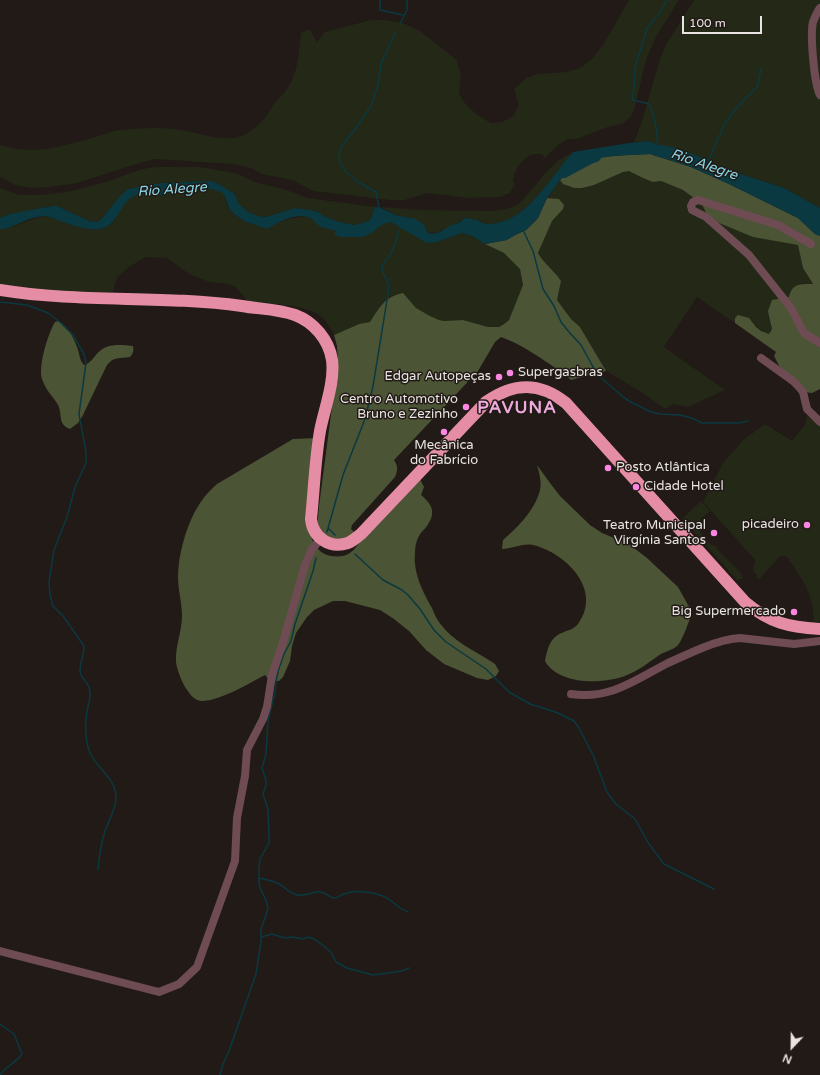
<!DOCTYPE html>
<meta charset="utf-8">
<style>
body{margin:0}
#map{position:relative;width:820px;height:1075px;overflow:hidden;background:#211a16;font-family:"Varela Round",sans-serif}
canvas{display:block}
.north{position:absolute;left:772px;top:1027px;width:40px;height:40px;-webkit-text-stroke:3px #211a16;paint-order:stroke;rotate:202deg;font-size:11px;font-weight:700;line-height:16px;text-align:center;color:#e9e4e1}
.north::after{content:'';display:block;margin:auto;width:14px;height:18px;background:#e9e4e1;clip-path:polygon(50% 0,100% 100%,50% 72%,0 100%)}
.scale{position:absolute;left:682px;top:16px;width:80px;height:18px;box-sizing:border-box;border:2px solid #e9e4e1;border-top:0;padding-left:5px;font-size:12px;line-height:14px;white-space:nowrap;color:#e9e4e1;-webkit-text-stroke:3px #211a16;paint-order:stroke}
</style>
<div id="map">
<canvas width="820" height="1075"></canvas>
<div class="north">N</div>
<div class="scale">100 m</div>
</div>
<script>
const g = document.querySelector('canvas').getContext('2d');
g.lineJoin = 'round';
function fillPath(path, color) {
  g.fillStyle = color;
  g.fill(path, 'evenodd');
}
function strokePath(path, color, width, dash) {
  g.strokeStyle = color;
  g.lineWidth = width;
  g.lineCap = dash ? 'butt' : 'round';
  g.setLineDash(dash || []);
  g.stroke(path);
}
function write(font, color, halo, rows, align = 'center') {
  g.font = font + ' "Varela Round",sans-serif';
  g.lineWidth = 3;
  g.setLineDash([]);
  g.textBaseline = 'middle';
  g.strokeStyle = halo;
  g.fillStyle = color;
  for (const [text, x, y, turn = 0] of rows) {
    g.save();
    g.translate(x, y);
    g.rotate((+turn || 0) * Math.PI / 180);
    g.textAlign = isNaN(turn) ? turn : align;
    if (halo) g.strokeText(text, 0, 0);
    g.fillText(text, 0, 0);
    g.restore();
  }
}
fillPath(new Path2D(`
 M 629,0 L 679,0 L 656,37 L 646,60 L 634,110 L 631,117 L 622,124 L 608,127 L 576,139 L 567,139 L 557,146 L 545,158 L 542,154 C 538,154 532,154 529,156 C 521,160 513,173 513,181 L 515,184 L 510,193 L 500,197 L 468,198 L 427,193 L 405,200 L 390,200 L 313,191 L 292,180 L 262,174 L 251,168 L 233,164 L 155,159 L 133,165 L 77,183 L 49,187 L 33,188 L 15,185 L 0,177 L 0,145 C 32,155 61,147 92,138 C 101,135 112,131 121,130 C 138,128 156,127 173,129 C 207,132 234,153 263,120 C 267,116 270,110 273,105 C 278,99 285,93 289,86 C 298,71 299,51 301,33 L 309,29 L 317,42 L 325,32 L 371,20 L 385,20 L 403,23 L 420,31 L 457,60 L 461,76 L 459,93 L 464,102 L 476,114 L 491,123 L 502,122 L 513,116 L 519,106 L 514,89 L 526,78 L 537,74 L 567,72 L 580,68 L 592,59 L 604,43 Z
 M 694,0 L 820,0 L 820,208 L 784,188 L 692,158 L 682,156 L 649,141 L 634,142 L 641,124 L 660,59 L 667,43 Z
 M 573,152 C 551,176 530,217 496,224 C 483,226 484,220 475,220 C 470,219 465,221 460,221 L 457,224 C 447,226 438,236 427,232 L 425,227 L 409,217 L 401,217 L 394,214 L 381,207 L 420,210 L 493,211 L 506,209 L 517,205 L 521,202 L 546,172 L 559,160 Z
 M 156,167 L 199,167 L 236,173 L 255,182 L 287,190 L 308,198 L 375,207 L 372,216 L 369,221 L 354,225 L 336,221 L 324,216 L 316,211 L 295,208 L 266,217 L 258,216 L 248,212 L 238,203 L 235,194 L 211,181 L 161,183 L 128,189 L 98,222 L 89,221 L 57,206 L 46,207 L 0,218 L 0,188 L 19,195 L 38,195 L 67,192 L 106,182 L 142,169 Z
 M 629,171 L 643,178 L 653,182 L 661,181 L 683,190 L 702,204 L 706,213 L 719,223 L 754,237 L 799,245 L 803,268 L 813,285 L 803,284 L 789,297 L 784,298 L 772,329 L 769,334 C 759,331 755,326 749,318 L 735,318 L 735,323 L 697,297 L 664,347 L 725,390 L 688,407 L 673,404 L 665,409 L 638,390 L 606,371 L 580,327 L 571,319 L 557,300 L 556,274 L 541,259 L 538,253 L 552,221 L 556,218 L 559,199 L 547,198 L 560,180 C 578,201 609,174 629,171 Z
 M 199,187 C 205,190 214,188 220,191 C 227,194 224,201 228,207 C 235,220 254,224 268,229 L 276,223 L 289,219 L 305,216 L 310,217 L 316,221 L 318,225 L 336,231 L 391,222 L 406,230 L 420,239 L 437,242 L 462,233 L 472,236 L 503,253 L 510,258 L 520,269 L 523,285 L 509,320 L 499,327 L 488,327 L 463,320 L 444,321 L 439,320 L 430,316 L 416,308 L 403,293 C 384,297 380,307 370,322 L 358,324 L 334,335 C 330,327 326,320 319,315 C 302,304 268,304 248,302 L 236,287 L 227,284 L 209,282 L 189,274 L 167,258 L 146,257 L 129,267 L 123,272 L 117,278 L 113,292 L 67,293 L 0,286 L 0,229 L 5,229 L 37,218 L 46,216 L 92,230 L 105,228 L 114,222 L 117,213 L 125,203 L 132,196 L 139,193 L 164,195 L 175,191 Z
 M 807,416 L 820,426 L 820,621 L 814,622 C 813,593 802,578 786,556 L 780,556 L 759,580 L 756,577 L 757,575 L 753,571 L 755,560 L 703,502 L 723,463 L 743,440 L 765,424 L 792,441 L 805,425 Z
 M 701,501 L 710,511 L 699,521 C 699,535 704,542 717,547 L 717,549 L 740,572 L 743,578 L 737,580 L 682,519 Z`), '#232817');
fillPath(new Path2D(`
 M 650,154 L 691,167 L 729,184 L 798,218 L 815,234 L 820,236 L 820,389 L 812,393 L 805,392 L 785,377 L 774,356 L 776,352 L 735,323 L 735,318 L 738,315 L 749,318 L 756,327 L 761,331 L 769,334 L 772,329 L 768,311 L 772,300 L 789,297 C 792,283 801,284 813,284 L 803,268 L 798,245 L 753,237 L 719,223 L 706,213 L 702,204 L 683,190 L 661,181 L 653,182 L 643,178 L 629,171 L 623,172 L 594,185 L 582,188 L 574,188 L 563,184 L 560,180 C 565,175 570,169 576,165 C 590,155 632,155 650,154 Z
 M 547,198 L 559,199 L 564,205 L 563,209 L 552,221 L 538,253 C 544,264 554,270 561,281 L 557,300 L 571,319 L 580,327 L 606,371 L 571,380 C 565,374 558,370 551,365 C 535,354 520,344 501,337 L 495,342 L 478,371 L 394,460 C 398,466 398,470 395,477 L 352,525 L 351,529 L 355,533 L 341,544 L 317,532 L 319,506 L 338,361 L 337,346 L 334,335 L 359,324 L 370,322 C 380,307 384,297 403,293 L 416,308 L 430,316 L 439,320 L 444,321 L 463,320 L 488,327 L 499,327 L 504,324 L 509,320 L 523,285 L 520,269 L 504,253 L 485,244 L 506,240 L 517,234 L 526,230 L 538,218 Z
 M 58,321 C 67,325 74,338 77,347 C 80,354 79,360 84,365 C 92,363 94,355 101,350 C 110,343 123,345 133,346 C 134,350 133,354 130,357 C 118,359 113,356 106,367 L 82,417 L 78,423 L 70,429 C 57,424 63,415 58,405 C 53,396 46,391 42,379 C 38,365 48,334 55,322 Z
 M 317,438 L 311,536 C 314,546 320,554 331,556 C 357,560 358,539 372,525 C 388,509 404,493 419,477 L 424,487 L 421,495 C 433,505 436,513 427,526 C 424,530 421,532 419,536 C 416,541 415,547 415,553 C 413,573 423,592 432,608 C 434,613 436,618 439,622 C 453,642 476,651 495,664 L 499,671 L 496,676 L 488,680 L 477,678 L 444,664 L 426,650 L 409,631 L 394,619 L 380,610 L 345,601 L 333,601 L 314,610 L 307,617 L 296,633 L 292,646 L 290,661 L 283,677 L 279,681 L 270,681 L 265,675 C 250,683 218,702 201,701 C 188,700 177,672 176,662 C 175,647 182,631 182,616 C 182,603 178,590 178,577 C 178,565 180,554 183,543 C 189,520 199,499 217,484 L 293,439 Z
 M 537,465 L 550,483 L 560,496 L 590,525 L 602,533 L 614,538 L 621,538 L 647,558 L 678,587 L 692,612 C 690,619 682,642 677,646 C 673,650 663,652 658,656 C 648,663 638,671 627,675 C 604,685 558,685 545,661 C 548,647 550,637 564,632 C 569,630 574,629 578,624 C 603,590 566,553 533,545 C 522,543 512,549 502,549 L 503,540 C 518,527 535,510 540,490 C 542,482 539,472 537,465 Z`), '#4b5435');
fillPath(new Path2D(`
 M 649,141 L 682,156 L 692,158 L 784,188 L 820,208 L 820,236 L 815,234 L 798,218 L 729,184 L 691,167 L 650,154 L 612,156 L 590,160 L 577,165 L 560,180 L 547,198 L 538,218 L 526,230 L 517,234 L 507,240 L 485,244 L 472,236 L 462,233 L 437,242 L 427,243 L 391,222 L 383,224 L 373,232 L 363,237 L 340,237 L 334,234 L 336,231 C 331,229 322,228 318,225 C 315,222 313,219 308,217 C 297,213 277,222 268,229 C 255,225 242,222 232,212 C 225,205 228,193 218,191 C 204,187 190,187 176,190 C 172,191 169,194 165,195 C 154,197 142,190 132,197 C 120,205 117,224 104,228 C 91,232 75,226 63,222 C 57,220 51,217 45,216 C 32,216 17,225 5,229 L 0,229 L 0,218 L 10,214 L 52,206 L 57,206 L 89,221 L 98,222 L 103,217 L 120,196 L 128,189 L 161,183 L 211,181 L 217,183 L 235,194 L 238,203 L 248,212 L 258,216 L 266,217 L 295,208 L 316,211 L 324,216 L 336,221 L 354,225 L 369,221 L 372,216 L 375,207 C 383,207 388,212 396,215 C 404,218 413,216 420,222 C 424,224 426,228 427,232 L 432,234 L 440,232 L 451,225 L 457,224 L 465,218 C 469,219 474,219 477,220 C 481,222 484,224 489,224 C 527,223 550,177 573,152 L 629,143 Z`), '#0a3941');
strokePath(new Path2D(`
 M 380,0 L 380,10 L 403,15
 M 400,24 L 407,10 L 407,0
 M 657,147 C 658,132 655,117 649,104 L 633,100 L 632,95 L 634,88 L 635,68 L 647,28 L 659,14 L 667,0
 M 707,164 L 725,123 L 738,106 L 757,87 L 759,81 L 761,68
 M 379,208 L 376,192 L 358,182 L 345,171 L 340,162 L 339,154 L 342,146 L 353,132 L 371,106 L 378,85 L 381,64 L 396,31
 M 523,230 L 533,251 L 543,289 L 554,306 L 561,322 L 569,332 L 581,345 L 597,374 L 623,397 L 631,402 L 651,412 L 660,414 L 680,415 L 692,418 L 702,423 L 738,423 L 748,421
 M 0,302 L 27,305 L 48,313 L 61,323 L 73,335 L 84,354 L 86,363 L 79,414 L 86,452 L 86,463 L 75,487 L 67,517 L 54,550 L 49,582 L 50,595 L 53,606 L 63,616 L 84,646 C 85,655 79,662 80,672 C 82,681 90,682 90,693 C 91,699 88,705 87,711 C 85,724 85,740 90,753 C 97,768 116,779 116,797 C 116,809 109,820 105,831 C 101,844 99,857 98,870
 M 329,529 L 335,535
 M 327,532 L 343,475 L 365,419 L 373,386 L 389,288 C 389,279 382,275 382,268 C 382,261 388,261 390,255 C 395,246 398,235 401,225
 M 355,554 L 383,580 L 402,590 L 408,595 L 420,609 L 434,630 L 446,642 L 486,669 L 509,692 L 530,704 L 558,713 L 574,721 L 579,728 L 593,755 L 607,792 L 616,804 L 635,819 L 649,844 L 664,864 L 714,889
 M 259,878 C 265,880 272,880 277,883 C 284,886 290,894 298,895 C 305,896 310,893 316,892 C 323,890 327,896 333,898 C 337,899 340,895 344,894 C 354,890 369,892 380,895 C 392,898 396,908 408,912
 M 261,937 L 272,934 L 285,938 L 293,937 L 302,939 L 309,937 L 316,940 L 330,951 L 336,962 L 347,968 L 373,975 L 402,971 L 409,968
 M 0,1024 L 14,1034 L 22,1054 C 16,1063 6,1066 0,1075
 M 220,1075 L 223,1064 L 229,1051 L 256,974 L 261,942 L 261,929 L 268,909 L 267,903 L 259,885 L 259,869 L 260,859 L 269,843 L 269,837 L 268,809 L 263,794 L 266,785 L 266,780 L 262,768 L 266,754 L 268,720 L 275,693 L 276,681 L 279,668 L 284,654 L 291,641 L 295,624 L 313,571 L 316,558`), '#0a3941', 1.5);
strokePath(new Path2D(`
 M 662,150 L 675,153 L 700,162
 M 564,173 L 590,159 L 596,157`), '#0a3941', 10);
strokePath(new Path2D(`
 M 820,8 C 817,12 815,17 813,22 C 810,35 814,83 820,95
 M 811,244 L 778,225 L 698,200 L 693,202 L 691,206 L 692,210 L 706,217 L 749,255 L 791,308 L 804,333 L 820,343
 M 761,358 L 793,381 L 799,387 L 803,392 L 807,409 L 820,422
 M 571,694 C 610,700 635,680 668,663 C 679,658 690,653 702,648 C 714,643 726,639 740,638 L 794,644 L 820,641
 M 0,951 L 159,992 L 179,984 L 197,967 L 235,861 L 237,818 L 245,776 L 247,750 L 263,719 L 267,707 L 272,675 L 283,642 L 305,565 L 312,549 L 321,539`), '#6f4c54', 8);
strokePath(new Path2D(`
 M 0,290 C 80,303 161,295 242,306 C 259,309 278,309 295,315 C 314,322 329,340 332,360 C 335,382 324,410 320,431 C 315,460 314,490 311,519 C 313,538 330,549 348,543 C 353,541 357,537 361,534 L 486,402 C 514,382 540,382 566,403 L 745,602 C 770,623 788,627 820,629`), '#e58da4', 12);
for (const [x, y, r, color] of [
 [510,373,4,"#fc86e3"],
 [499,377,4,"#fc86e3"],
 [466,407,4,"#fc86e3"],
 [444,432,4,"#fc86e3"],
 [608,468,4,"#fc86e3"],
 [636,487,4,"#fc86e3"],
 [807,525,4,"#fc86e3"],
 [714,533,4,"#fc86e3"],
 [794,612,4,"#fc86e3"]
]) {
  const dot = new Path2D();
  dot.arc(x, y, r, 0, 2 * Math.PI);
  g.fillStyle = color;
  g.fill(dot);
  strokePath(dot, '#211a16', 1.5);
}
write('13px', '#e9e4e1', '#211a16', [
 ["Supergasbras",518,373,"left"],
 ["Edgar Autopeças",491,377],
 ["Centro Automotivo",458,400],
 ["Bruno e Zezinho",458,415],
 ["Mecânica",444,446,"center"],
 ["do Fabrício",444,461,"center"],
 ["Posto Atlântica",616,468,"left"],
 ["Cidade Hotel",644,487,"left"],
 ["picadeiro",799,525],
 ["Teatro Municipal",706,526],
 ["Virgínia Santos",706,541],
 ["Big Supermercado",786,612]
], 'right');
write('italic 14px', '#88d6e6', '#211a16', [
 ["Rio Alegre",704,165,19],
 ["Rio Alegre",172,190,-4]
]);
g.letterSpacing = '1px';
write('bold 17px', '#edaadc', '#211a16', [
 ["PAVUNA",517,409]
]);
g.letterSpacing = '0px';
</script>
